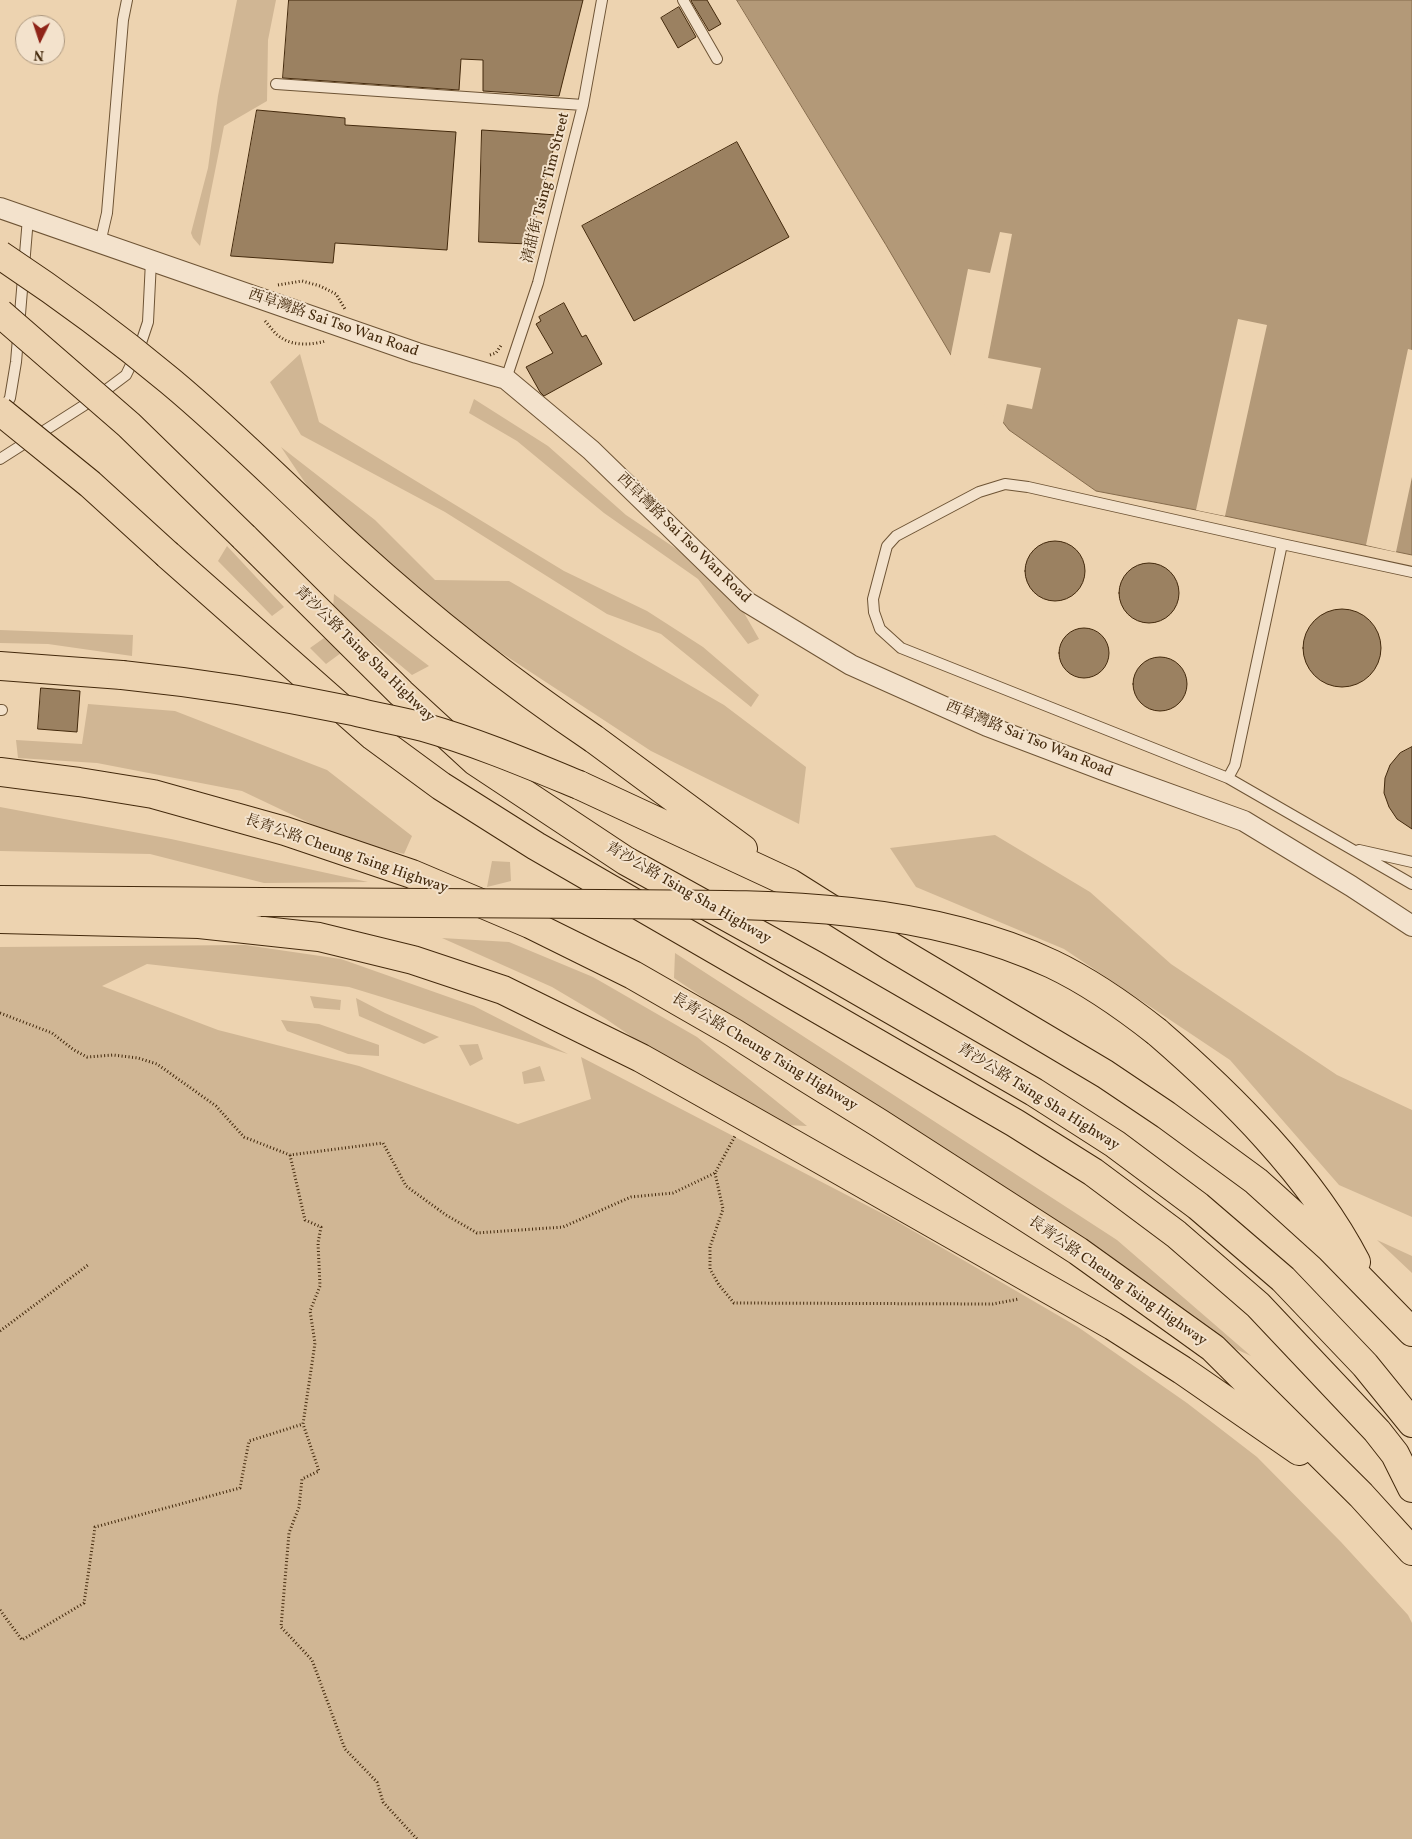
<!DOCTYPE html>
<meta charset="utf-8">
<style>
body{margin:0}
#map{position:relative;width:1412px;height:1839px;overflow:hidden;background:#edd3b0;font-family:Vollkorn,serif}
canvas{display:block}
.north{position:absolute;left:15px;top:15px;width:50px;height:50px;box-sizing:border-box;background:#f3e2cc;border:1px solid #ad987f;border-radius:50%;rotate:184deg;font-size:14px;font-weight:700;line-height:20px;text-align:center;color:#43290c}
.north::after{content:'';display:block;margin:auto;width:18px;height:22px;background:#8f2418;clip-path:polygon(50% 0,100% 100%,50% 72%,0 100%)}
</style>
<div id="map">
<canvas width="1412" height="1839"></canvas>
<div class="north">N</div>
</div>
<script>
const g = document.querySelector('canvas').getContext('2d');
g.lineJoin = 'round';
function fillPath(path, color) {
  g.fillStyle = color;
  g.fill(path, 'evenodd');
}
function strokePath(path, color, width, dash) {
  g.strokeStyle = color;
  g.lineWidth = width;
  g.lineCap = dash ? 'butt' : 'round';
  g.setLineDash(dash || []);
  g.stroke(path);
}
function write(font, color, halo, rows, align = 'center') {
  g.font = font + ' Vollkorn,"Noto Serif TC",serif';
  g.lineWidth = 4;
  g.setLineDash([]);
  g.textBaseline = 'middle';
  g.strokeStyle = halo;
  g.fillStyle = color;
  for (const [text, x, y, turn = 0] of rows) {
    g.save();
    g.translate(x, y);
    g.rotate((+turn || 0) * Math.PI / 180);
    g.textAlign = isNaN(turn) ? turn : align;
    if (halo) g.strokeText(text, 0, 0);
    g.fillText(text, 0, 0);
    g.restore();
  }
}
fillPath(new Path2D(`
 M 237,0 L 276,0 L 268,40 L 267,101 L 224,126 L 200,246 L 193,238 L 191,233 L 208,168 L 218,96 Z
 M 300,354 L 319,422 L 564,571 L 647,611 L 703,647 L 759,695 L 751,707 L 661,634 L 607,614 L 445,512 L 301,435 L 270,382 Z
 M 474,399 L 548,446 L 626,515 L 727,583 L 759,639 L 748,644 L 698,579 L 604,513 L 517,441 L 469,413 Z
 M 281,447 L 375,520 L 435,580 L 509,581 L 724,705 L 806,767 L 799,824 L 651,751 L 439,612 L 333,524 Z
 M 227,546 L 284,607 L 272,616 L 218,561 Z
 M 334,594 L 429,666 L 412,675 L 333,609 Z
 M 0,630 L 133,635 L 132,656 L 48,644 L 0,643 Z
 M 324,638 L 341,653 L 326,664 L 310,648 Z
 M 88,704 L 175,711 L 327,770 L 412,836 L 404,854 L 339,837 L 242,791 L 97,763 L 18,758 L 16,740 L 82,744 Z
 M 0,807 L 171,839 L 368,882 L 264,883 L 150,854 L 0,851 Z
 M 995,835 L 1090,892 L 1171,964 L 1337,1075 L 1412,1110 L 1412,1217 L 1339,1185 L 1230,1060 L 1064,949 L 916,887 L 890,848 Z
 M 492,861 L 510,862 L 511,881 L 487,887 Z
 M 442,938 L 509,942 L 593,977 L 697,1037 L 807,1126 L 785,1125 L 667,1061 L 606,1019 L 552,987 Z
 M 245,945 L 341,959 L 474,1006 L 568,1054 L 349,987 L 147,964 L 102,986 L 218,1030 L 359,1066 L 518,1124 L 591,1099 L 581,1057 L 891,1218 L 1078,1327 L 1187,1403 L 1257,1457 L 1341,1542 L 1408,1615 L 1412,1623 L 1412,1839 L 0,1839 L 0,947 Z
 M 675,953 L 1117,1240 L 1251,1356 L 1205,1335 L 674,978 Z
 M 310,996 L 341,1000 L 340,1010 L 314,1008 Z
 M 356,998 L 385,1013 L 439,1037 L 424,1044 L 359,1016 Z
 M 281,1020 L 319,1024 L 379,1045 L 379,1056 L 348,1054 L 287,1031 Z
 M 478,1044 L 483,1059 L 470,1066 L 459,1045 Z
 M 540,1066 L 545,1081 L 524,1084 L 522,1072 Z
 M 1377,1240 L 1412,1256 L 1412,1273 Z`), '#d0b694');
const water = new Path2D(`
 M 737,0 L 1412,0 L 1412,555 L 1196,510 L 1096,491 L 1009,430 L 951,355 L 886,245 Z`);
fillPath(water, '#b39978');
strokePath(water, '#866c4d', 1);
fillPath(new Path2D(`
 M 1000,232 L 1012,234 L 988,358 L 1041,368 L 1032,409 L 1007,404 L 1002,427 L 950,359 L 968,269 L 990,273 Z
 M 1238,319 L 1267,325 L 1225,516 L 1196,510 Z
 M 1408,349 L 1412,350 L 1412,477 L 1396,552 L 1366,545 Z`), '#edd3b0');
const building = new Path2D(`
 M 289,0 L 583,0 L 559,96 L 483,91 L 483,60 L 461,59 L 459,90 L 283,78 Z
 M 693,0 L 707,0 L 721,24 L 709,31 L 691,1 Z
 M 679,7 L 696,37 L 678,48 L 661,18 Z
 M 257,110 L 345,118 L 345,125 L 456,132 L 447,250 L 335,243 L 333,263 L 231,256 Z
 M 482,130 L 557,135 L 529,244 L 479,242 Z
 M 737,142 L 789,237 L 634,321 L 582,226 Z
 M 564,303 L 582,337 L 586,335 L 602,364 L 544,396 L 540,392 L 526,367 L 553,353 L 536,324 L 541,321 L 539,317 Z
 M1025 571a30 30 0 1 1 60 0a30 30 0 1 1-60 0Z
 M1119 593a30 30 0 1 1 60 0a30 30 0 1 1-60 0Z
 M1303 648a39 39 0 1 1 78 0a39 39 0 1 1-78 0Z
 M1059 653a25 25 0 1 1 50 0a25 25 0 1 1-50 0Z
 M1133 684a27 27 0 1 1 54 0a27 27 0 1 1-54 0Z
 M 41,688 L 80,691 L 77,732 L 38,729 Z
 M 1412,747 L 1412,829 L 1397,819 L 1389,807 L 1384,793 L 1385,778 L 1390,765 L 1400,753 Z`);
fillPath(building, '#9b8161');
strokePath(building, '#43290c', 1);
const service = new Path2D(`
 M 683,0 L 717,59
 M 276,84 L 583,105
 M 100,243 L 107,213 L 123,20 L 127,0
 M 506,379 L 538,283 L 583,105 L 602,0
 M 2,412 L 10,398 L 16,362 L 28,218
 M 0,459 L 94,399 L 126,375 L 140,346 L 148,322 L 151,261
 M 1282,544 L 1028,487 L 1005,484 L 979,492 L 896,536 L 887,546 L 873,599 L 874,612 L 880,629 L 901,648 L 1228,778 L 1412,884
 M 0,710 L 2,710
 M 1228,778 L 1235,765 L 1282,544 L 1412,572
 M 1359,850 L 1412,862`);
const minor = new Path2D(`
 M 0,208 L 417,353 L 506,379 L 591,450 L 747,602 L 851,665 L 987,726 L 1103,770 L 1244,821 L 1351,886 L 1412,926`);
const motorway = new Path2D(`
 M 244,537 L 401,693 L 475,761 L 626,861 L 814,965 L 1034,1092 L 1115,1144 L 1198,1206 L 1283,1279 L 1365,1365 L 1412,1423
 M 168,555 L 373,736 L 441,786 L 536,846 L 1015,1123 L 1093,1172 L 1176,1234 L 1258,1305 L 1377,1431 L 1395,1454 L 1412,1488
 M 0,666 L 122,675
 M 594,739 L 743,849
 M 0,772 L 79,782 L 153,794 L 285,831 L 412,874 L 530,924 L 633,975 L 734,1033 L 879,1123 L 1078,1251 L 1213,1348 L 1361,1495 L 1412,1551
 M 579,785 L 790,883 L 890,946 L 1105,1074 L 1166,1115 L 1256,1181 L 1329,1247 L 1412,1332
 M 0,900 L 261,902
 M 0,919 L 199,924 L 319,937 L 413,960 L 503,990 L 641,1058 L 746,1117 L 1113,1326 L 1182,1370 L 1299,1451
 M 1157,1032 C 1231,1096 1311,1175 1356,1262`);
strokePath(service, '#6e5435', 12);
strokePath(minor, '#6e5435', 22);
strokePath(motorway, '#43290c', 30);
strokePath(new Path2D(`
 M 278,285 L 302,281 L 320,286 L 336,294 L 345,309
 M 265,321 C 270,326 275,335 282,338 C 293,346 313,345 325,341
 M 490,355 L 496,353 L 502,344
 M 0,1013 L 52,1033 L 74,1050 L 87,1057 L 113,1055 L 138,1058 L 157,1064 L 216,1106 L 244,1137 L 290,1155 L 383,1143 L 406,1186 L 446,1215 L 477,1233 L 563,1227 L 631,1197 L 673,1193 L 715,1173 L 735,1136
 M 290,1155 L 305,1220 L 321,1227 L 318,1243 L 320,1286 L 310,1311 L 315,1343 L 303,1424 L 319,1471 L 302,1479 L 299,1507 L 289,1533 L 281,1627 L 312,1660 L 345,1749 L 377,1782 L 383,1802 L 417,1839
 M 715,1173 L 723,1209 L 710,1247 L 710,1269 L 719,1285 L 734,1303 L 993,1304 L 1019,1299
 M 0,1331 L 88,1265
 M 0,1610 L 22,1640 L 84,1603 L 95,1527 L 240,1488 L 249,1441 L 303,1424`), '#43290c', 3, [1, 2.5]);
strokePath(service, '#f3e2cc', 10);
strokePath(minor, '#f3e2cc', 20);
strokePath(motorway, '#edd3b0', 28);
const motorwayBridge = new Path2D(`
 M 0,255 C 59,294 116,336 170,381 C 235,435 293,495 355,551 C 430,619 510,682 594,739
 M 0,313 L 129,425 L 244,537
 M 0,411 L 90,484 L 168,555
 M 122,675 C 200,683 276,695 353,711 C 376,717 400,721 423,727 C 476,742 528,764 579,785
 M 261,902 C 374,902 487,903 600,904 C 751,905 912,899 1052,964 C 1090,982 1124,1006 1157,1032`);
strokePath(motorwayBridge, '#43290c', 30, []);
strokePath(motorwayBridge, '#edd3b0', 28);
write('15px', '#43290c', '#f3e2cc', [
 ["清甜街 Tsing Tim Street",547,188,-76],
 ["西草灣路 Sai Tso Wan Road",333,324,19],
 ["西草灣路 Sai Tso Wan Road",683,539,44],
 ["青沙公路 Tsing Sha Highway",364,655,44],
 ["西草灣路 Sai Tso Wan Road",1029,740,22],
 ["長青公路 Cheung Tsing Highway",346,855,19],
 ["青沙公路 Tsing Sha Highway",688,894,30],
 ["長青公路 Cheung Tsing Highway",764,1053,31],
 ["青沙公路 Tsing Sha Highway",1038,1098,32],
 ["長青公路 Cheung Tsing Highway",1117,1282,35]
]);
</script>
